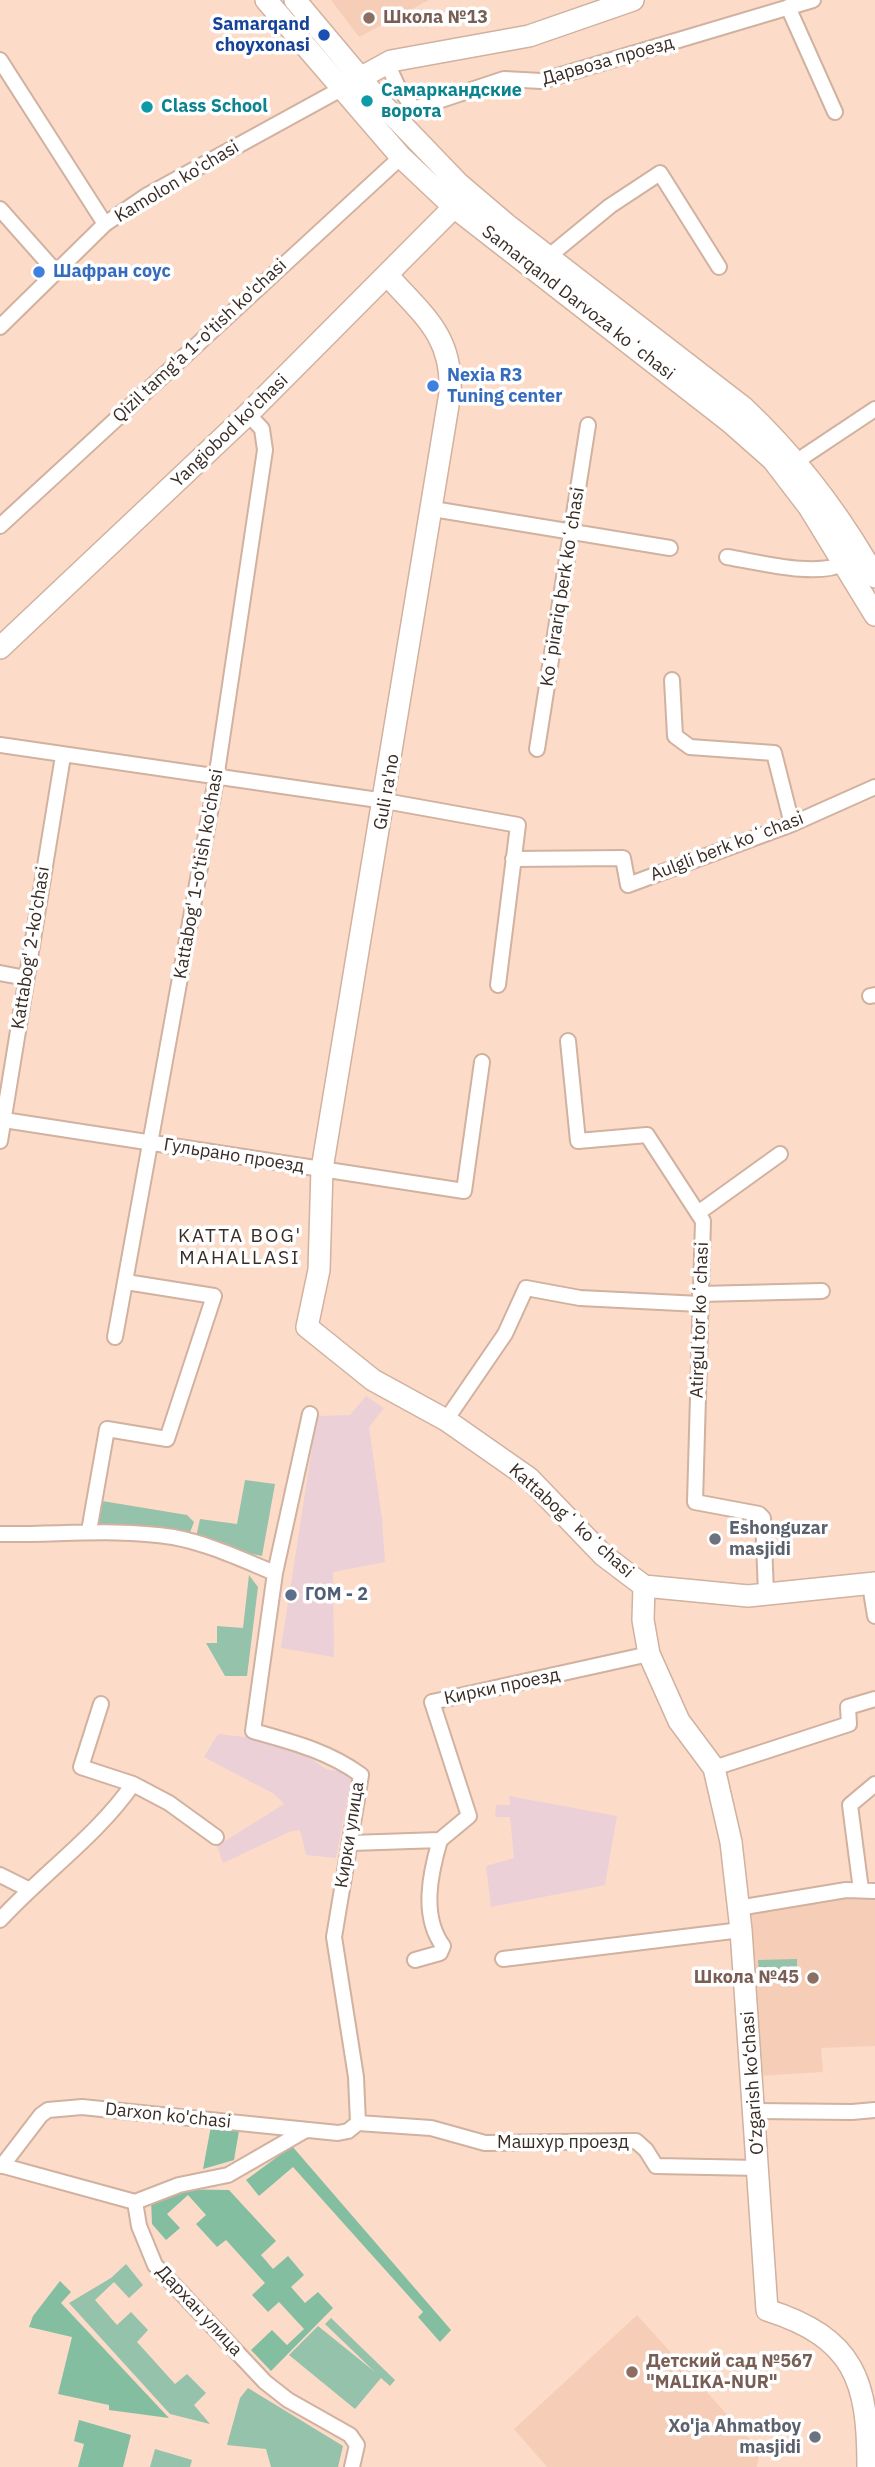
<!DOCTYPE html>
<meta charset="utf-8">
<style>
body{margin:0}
canvas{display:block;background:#fcdbc8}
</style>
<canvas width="875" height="2467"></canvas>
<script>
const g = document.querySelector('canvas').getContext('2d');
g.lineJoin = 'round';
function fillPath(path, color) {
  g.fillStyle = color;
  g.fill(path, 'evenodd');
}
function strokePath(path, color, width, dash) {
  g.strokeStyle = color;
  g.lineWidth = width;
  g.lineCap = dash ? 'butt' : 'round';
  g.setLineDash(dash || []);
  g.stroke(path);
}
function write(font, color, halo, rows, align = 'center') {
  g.font = font + ' "IBM Plex Sans",sans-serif';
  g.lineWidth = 7;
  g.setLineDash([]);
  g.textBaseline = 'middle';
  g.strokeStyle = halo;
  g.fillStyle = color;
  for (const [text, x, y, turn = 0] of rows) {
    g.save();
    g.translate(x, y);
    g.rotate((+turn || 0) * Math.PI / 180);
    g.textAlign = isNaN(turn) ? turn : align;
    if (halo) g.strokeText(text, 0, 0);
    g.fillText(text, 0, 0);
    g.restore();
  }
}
fillPath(new Path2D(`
 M 366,1396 L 384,1408 L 369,1427 L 382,1519 L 385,1562 L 333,1572 L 334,1657 L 281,1648 L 317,1416 L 350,1415 Z
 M 218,1734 L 245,1737 L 301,1752 L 326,1769 L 352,1774 L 336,1858 L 306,1855 L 300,1830 L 289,1832 L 223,1863 L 217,1846 L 284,1804 L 274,1794 L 204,1757 Z
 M 509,1796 L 617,1816 L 605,1885 L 491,1907 L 486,1866 L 514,1858 L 510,1817 L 495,1817 L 496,1805 L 510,1805 Z`), '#ebd1d7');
fillPath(new Path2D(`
 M 331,0 L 429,0 L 359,37 Z
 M 858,1895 L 875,1898 L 875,2046 L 821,2048 L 823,2072 L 758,2076 L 746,1910 Z
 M 637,2315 L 760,2451 L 757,2467 L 547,2467 L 514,2429 Z`), '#f6ceb8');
fillPath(new Path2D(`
 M 245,1480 L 275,1484 L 262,1556 L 195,1542 L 200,1519 L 237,1524 Z
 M 96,1500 L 187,1515 L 194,1522 L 189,1535 L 92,1524 Z
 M 249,1575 L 258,1587 L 247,1676 L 225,1676 L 206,1643 L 217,1643 L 217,1626 L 243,1628 Z
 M 797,1959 L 797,1979 L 759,1980 L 758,1960 Z
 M 126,2264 L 143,2285 L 129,2298 L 114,2282 L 95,2300 L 117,2325 L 131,2312 L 148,2330 L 137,2342 L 175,2384 L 187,2374 L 206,2393 L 194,2405 L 210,2424 L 170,2414 L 69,2303 L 111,2278 Z
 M 331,2318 L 395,2380 L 390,2386 L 381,2378 L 355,2409 L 289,2355 L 318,2326 L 375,2372 L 325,2324 Z
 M 248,2388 L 343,2446 L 338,2467 L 271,2467 L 266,2449 L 227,2445 L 240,2398 Z
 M 155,2449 L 192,2460 L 190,2467 L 150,2467 Z`), '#94c2aa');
fillPath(new Path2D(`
 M 211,2126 L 239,2131 L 234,2160 L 203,2169 Z
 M 292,2146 L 451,2330 L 440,2342 L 418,2317 L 423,2312 L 293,2167 L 259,2196 L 246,2180 Z
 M 167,2189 L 229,2190 L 276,2241 L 261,2255 L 273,2269 L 288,2256 L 304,2275 L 291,2287 L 305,2303 L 318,2292 L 333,2308 L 271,2371 L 251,2350 L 272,2330 L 287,2345 L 304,2329 L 279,2302 L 268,2312 L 252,2295 L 265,2283 L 226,2240 L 217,2247 L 196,2224 L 206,2215 L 188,2195 L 167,2214 L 180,2228 L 166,2240 L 152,2224 L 151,2200 Z
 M 60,2281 L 71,2292 L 61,2303 L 169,2418 L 109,2410 L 109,2405 L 58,2394 L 72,2337 L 29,2327 L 33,2316 Z
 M 79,2420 L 131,2435 L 123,2467 L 78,2467 L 84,2444 L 74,2441 Z`), '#83bea0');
const street = new Path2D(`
 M 788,7 L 835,112
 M 0,60 L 105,224
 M 387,63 L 397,85 L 414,109 L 504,79 L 541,81 L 813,0
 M 0,209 L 56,272
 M 548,257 L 610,206 L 660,173 L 719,267
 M 0,327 L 105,224 L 146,196 L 341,89
 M 797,461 L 875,409
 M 433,509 L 670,548
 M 0,526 L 401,157
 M 727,557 C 759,562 817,578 845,563
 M 672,680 L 675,736 L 690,747 L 774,753 L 792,824
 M 0,745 L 385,801 L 518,825 L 498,985
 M 537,749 L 588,425
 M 513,859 L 623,858 L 628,885 L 792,824 L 875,787
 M 0,973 L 26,978
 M 870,996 L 875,995
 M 568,1041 L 578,1141 L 647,1135 L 703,1221 L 695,1502 L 759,1514 L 763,1518 L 766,1593
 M 4,1120 L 464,1191 L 482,1062
 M 0,1141 L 63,756
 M 698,1213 L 780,1154
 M 700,1294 L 822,1291
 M 115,1337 L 216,779 L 265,450 L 262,429 L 248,414
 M 310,1414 L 275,1573 L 253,1731 C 292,1742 328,1751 361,1775 L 334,1937 L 356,2077 L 358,2123
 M 446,1420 L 505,1334 L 526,1288 L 580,1298 L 700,1304
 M 89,1531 L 107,1429 L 167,1439 L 214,1296 L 126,1282
 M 0,1534 C 58,1535 116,1528 173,1537 C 207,1543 243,1560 275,1573
 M 870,1585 L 875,1616
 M 101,1704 L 81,1767 L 133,1784 L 169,1803 L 216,1837
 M 714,1768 L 849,1724 L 848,1707 L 875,1699
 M 351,1843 L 440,1840 L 469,1816 L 432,1702 L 649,1654
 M 0,1875 L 28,1889
 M 861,1890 L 850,1805 L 875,1784
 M 738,1908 L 846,1890 L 875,1891
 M 0,1920 C 42,1874 98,1835 133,1784
 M 503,1959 L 741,1930
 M 415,1960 L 440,1953 L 443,1946 C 421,1916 430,1874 440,1840
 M 755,2111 L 852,2112 L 875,2110
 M 358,2123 L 431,2128 L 485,2143 L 636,2141 L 646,2150 L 656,2166 L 759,2168
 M 0,2165 L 135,2202
 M 2,2166 L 41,2115 L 48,2110 L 82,2107 L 338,2133 L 348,2131 L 358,2123
 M 135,2202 L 139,2226 L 155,2265 L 265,2382 L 288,2400 L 350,2435 L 357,2445 L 352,2467
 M 135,2202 L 179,2185 L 228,2175 L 306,2130`);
const secondary = new Path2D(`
 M 266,0 L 401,157 L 454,207 L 730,422 L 773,460 L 809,507 L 875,615
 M 295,0 L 384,106 L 459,184 L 506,224 L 743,407 C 796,457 839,513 875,577
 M 349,84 L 391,61 L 529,36 L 633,0
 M 388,276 C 423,315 453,336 450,393 L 322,1169 L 319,1270 L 307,1327 L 373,1380 L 446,1420 L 529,1478 L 603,1555 L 644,1586 L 748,1596 L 875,1583
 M 0,648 L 248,414 L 454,207
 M 644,1586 L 643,1620 L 649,1654 L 679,1721 L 714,1768 L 731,1842 L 741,1930 L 767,2310 C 855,2338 868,2381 868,2467`);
strokePath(street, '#d1b19f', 18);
strokePath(secondary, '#d1b19f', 24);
strokePath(street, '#fff', 14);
strokePath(secondary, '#fff', 21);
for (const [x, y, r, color] of [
 [369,18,7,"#8d6e63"],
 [324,35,7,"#1a4fb4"],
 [367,101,7,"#0f9aa8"],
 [147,107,7,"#0f9aa8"],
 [39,272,7,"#3f7fe0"],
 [433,386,7,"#3f7fe0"],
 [715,1539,7,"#6b7280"],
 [291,1595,7,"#5c6f8a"],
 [813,1978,7,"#8d6e63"],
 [632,2372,7,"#8d6e63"],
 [815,2437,7,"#6b7280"]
]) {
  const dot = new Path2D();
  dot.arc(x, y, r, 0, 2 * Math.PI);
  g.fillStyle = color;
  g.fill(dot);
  strokePath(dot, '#fff', 2.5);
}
write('bold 18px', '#785e54', '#fff', [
 ["Школа №13",383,18],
 ["Школа №45",799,1978,"right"],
 ["Детский сад №567",646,2362],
 ["\"MALIKA-NUR\"",646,2383]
], 'left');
write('bold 18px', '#164399', '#fff', [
 ["Samarqand",310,25],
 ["choyxonasi",310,46]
], 'right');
write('18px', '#392c25', '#fff', [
 ["Дарвоза проезд",608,61,-16],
 ["Kamolon ko'chasi",177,182,-31],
 ["Samarqand Darvoza koʻchasi",578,303,38],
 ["Qizil tamg'a 1-o'tish ko'chasi",200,341,-43],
 ["Yangiobod ko'chasi",230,431,-44],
 ["Koʻpirariq berk koʻchasi",563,587,-81],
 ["Guli ra'no",387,792,-80],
 ["Aulgli berk koʻchasi",727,847,-21],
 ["Kattabog' 1-o'tish ko'chasi",199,874,-80],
 ["Kattabog' 2-ko'chasi",31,948,-81],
 ["Гульрано проезд",234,1156,9],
 ["Atirgul tor koʻchasi",700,1320,-88],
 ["Kattabogʻ koʻchasi",571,1521,42],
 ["Кирки проезд",502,1687,-12],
 ["Кирки улица",350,1835,-81],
 ["O‘zgarish ko‘chasi",753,2083,-94],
 ["Darxon ko'chasi",168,2116,6],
 ["Машхур проезд",563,2143],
 ["Дархан улица",199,2311,47]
]);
write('bold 18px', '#0d838f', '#fff', [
 ["Самаркандские",381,91],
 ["ворота",381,112],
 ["Class School",161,107]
], 'left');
write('bold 18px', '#366cbe', '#fff', [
 ["Шафран соус",53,272],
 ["Nexia R3",447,376],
 ["Tuning center",447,397]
], 'left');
write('bold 18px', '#5b616d', '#fff', [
 ["Eshonguzar",729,1529],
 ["masjidi",729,1550],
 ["Xo'ja Ahmatboy",801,2427,"right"],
 ["masjidi",801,2448,"right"]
], 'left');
write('bold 18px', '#4e5e75', '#fff', [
 ["ГОМ - 2",305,1595]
], 'left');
g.letterSpacing = '2px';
write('19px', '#392c25', '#fff', [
 ["KATTA BOG'",240,1237],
 ["MAHALLASI",240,1259]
]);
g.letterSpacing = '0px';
</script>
